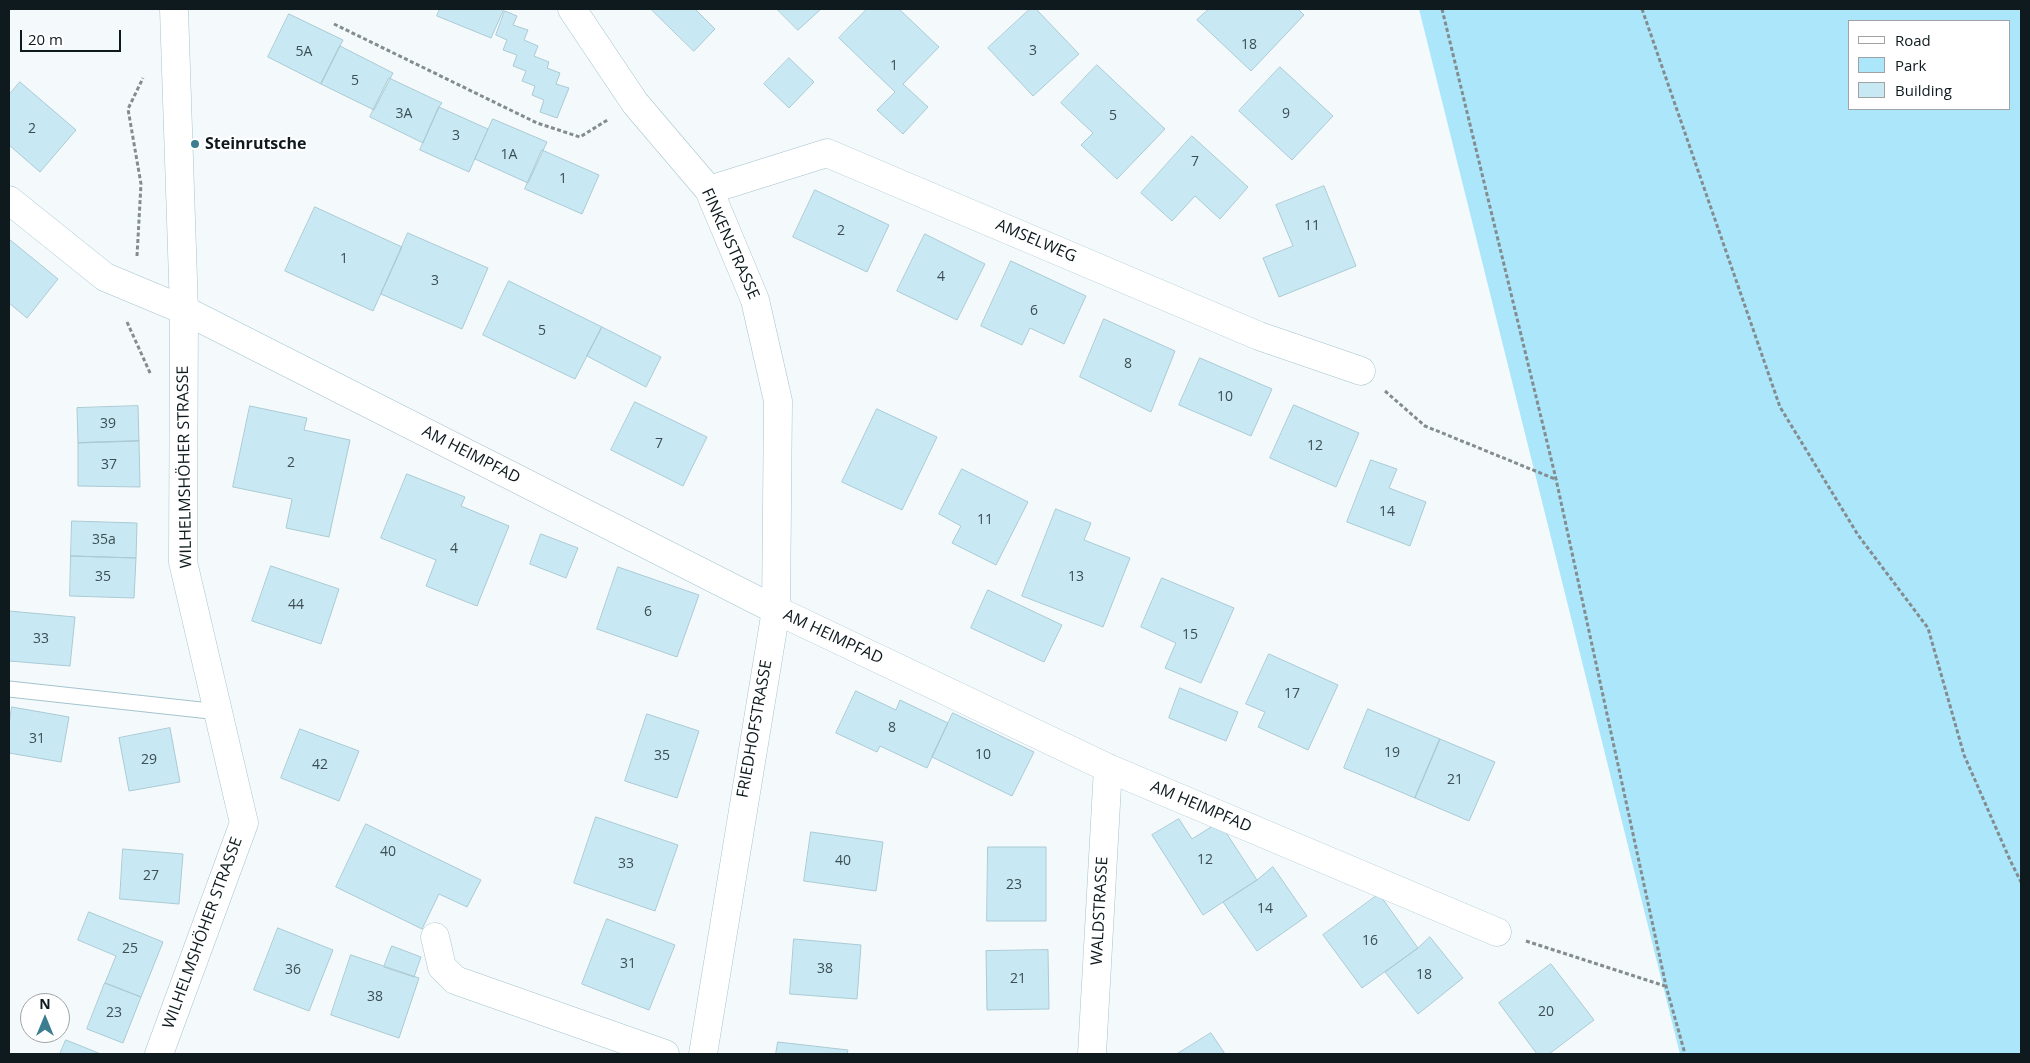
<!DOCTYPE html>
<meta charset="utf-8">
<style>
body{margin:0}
#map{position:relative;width:2030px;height:1063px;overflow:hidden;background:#f4fafc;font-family:"Open Sans",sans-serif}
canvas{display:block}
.frame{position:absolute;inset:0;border:10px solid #0e1a1e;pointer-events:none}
.legend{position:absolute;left:1848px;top:20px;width:162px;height:90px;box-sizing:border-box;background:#fff;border:1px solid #9fa3a5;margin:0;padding:6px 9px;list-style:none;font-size:15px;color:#0e1a1e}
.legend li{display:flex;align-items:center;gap:10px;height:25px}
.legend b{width:25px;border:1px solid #9fa3a5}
.north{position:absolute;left:20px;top:993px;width:50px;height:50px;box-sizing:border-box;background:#fff;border:1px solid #9fa3a5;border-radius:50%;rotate:0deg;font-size:14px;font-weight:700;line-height:20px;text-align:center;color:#0e1a1e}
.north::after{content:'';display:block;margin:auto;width:18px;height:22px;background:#3d7d90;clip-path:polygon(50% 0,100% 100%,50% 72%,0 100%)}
.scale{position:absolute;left:20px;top:30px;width:101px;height:22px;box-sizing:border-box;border:2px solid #0e1a1e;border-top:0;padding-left:6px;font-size:15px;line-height:18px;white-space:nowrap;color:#0e1a1e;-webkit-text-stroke:4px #fff;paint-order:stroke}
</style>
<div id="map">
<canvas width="2030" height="1063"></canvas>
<div class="frame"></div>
<ul class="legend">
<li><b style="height:6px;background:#fff"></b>Road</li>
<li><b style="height:14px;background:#abe6fa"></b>Park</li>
<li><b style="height:14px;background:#c8e8f3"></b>Building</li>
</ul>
<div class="north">N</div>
<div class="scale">20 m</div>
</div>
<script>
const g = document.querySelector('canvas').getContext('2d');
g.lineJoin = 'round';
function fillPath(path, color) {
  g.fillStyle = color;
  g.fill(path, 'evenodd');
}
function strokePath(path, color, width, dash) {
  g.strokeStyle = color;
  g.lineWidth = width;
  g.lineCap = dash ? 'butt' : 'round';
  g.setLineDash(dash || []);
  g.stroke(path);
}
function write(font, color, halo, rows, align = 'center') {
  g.font = font + ' "Open Sans",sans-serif';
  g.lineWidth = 4;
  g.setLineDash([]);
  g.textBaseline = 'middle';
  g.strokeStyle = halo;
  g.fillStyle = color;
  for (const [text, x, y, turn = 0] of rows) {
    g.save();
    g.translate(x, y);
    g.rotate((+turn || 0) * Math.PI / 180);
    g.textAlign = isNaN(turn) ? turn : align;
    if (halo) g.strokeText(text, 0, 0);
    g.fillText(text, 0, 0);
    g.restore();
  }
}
fillPath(new Path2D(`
 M 1419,9 L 2021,9 L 2021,1054 L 1680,1054 ZM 1849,21 L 2009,21 L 2009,109 L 1849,109 Z`), '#abe6fa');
const building = new Path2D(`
 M 440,9 L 504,9 L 491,38 L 437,16 Z
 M 651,9 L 695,9 L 715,29 L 694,51 Z
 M 777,9 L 821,9 L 798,30 Z
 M 867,9 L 899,9 L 939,47 L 903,84 L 928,107 L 903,134 L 877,110 L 895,92 L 839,38 Z
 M 1030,9 L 1036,9 L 1079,54 L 1033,96 L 988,48 Z
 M 1209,9 L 1298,9 L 1304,15 L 1251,71 L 1197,20 Z
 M 505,11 L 517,16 L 513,25 L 528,30 L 524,40 L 538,46 L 534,56 L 549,62 L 547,68 L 560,73 L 556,84 L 569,88 L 557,118 L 540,112 L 544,100 L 532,95 L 535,86 L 522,81 L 526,71 L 513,66 L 517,55 L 503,50 L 507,40 L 496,35 Z
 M 289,14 L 343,40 L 321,84 L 268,57 Z
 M 340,46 L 393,73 L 374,110 L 321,84 Z
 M 789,58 L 814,82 L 789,108 L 764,84 Z
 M 1097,65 L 1165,129 L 1117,179 L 1081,145 L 1093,133 L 1061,103 Z
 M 1280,67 L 1333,116 L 1292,160 L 1239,111 Z
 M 389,78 L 442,103 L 439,107 L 423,143 L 370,117 Z
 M 20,82 L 76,130 L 40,172 L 9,145 L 9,95 Z
 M 439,107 L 488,129 L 469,172 L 420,150 Z
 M 493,119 L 547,142 L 528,183 L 475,159 Z
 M 1192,136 L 1248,187 L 1220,219 L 1195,196 L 1172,221 L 1141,193 Z
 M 542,150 L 599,175 L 582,214 L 525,189 Z
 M 1324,186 L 1356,266 L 1279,297 L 1263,258 L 1293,246 L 1276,205 Z
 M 815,190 L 889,225 L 867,272 L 793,237 Z
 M 315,207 L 402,247 L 373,311 L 285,271 Z
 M 408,233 L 488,268 L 462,329 L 381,294 Z
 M 925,234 L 985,264 L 957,320 L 897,291 Z
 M 9,239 L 58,279 L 27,318 L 9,303 Z
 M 1011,261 L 1086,296 L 1064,344 L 1030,328 L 1022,345 L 981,326 Z
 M 509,281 L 602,327 L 575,379 L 483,335 Z
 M 1104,319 L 1175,351 L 1151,412 L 1080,377 Z
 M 602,327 L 661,357 L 646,387 L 587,356 Z
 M 1200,358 L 1272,389 L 1251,436 L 1179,405 Z
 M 635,402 L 707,437 L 683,486 L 611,450 Z
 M 1294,405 L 1359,433 L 1336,487 L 1270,458 Z
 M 138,406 L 139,441 L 78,443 L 77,408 Z
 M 250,406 L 307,418 L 304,430 L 350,440 L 329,537 L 286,528 L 292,499 L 233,487 Z
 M 877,409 L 937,437 L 902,510 L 842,482 Z
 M 139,441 L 140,487 L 78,486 L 78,443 Z
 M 1371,460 L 1397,469 L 1389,488 L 1426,502 L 1410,546 L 1347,522 Z
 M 962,469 L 1028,502 L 996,565 L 952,543 L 961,526 L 939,514 Z
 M 407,474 L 465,497 L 461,506 L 509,526 L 477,606 L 426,586 L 436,560 L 381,538 Z
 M 1056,509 L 1091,523 L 1084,540 L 1130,558 L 1103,627 L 1022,596 Z
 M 72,521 L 137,523 L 136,558 L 71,556 Z
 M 541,534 L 578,548 L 566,578 L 530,564 Z
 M 71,556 L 136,558 L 134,598 L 70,596 Z
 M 271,566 L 339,589 L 321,644 L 252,621 Z
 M 618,567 L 699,595 L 677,657 L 597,629 Z
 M 1162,578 L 1234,608 L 1201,683 L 1165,668 L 1176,643 L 1141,627 Z
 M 988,590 L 1062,625 L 1044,662 L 971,628 Z
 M 9,611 L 75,617 L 70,666 L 9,661 Z
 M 1269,654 L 1338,685 L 1308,750 L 1258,727 L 1265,712 L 1246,704 Z
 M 1180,688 L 1238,712 L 1226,741 L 1169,718 Z
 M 856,691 L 896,710 L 900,700 L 948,723 L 927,768 L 880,746 L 877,752 L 836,733 Z
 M 12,707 L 69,717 L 61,762 L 9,753 L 9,725 Z
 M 1368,709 L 1440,739 L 1415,798 L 1344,768 Z
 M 953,713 L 1034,752 L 1012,796 L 932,757 Z
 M 647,714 L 699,731 L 677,798 L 625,781 Z
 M 170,728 L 180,782 L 129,791 L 119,738 Z
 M 300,729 L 359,751 L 339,801 L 281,778 Z
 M 1440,739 L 1495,762 L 1469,821 L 1415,798 Z
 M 596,817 L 678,845 L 655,911 L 574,883 Z
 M 1179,819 L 1192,839 L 1219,822 L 1257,880 L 1203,915 L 1152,835 Z
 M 366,824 L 481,880 L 467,907 L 439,894 L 422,929 L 336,887 Z
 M 811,832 L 883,842 L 876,891 L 804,881 Z
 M 988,847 L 1046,847 L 1046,921 L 987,921 Z
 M 123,849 L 183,854 L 179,904 L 120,899 Z
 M 1273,867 L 1307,916 L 1257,951 L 1223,902 L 1257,880 Z
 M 1379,894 L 1418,948 L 1362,988 L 1323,935 Z
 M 89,912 L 163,942 L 141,997 L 105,983 L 116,956 L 78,940 Z
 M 607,919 L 675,945 L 649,1010 L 582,984 Z
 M 278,928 L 333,950 L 309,1011 L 254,990 Z
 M 1430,937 L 1463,978 L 1418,1014 L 1385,972 L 1418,948 Z
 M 794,939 L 861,945 L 857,999 L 790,994 Z
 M 392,946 L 421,957 L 414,977 L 384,967 Z
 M 1048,950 L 1049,1009 L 987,1010 L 986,951 Z
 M 351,955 L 419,978 L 399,1038 L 331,1015 Z
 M 1551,964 L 1594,1020 L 1549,1054 L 1537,1054 L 1499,1003 Z
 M 105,983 L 141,997 L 123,1043 L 87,1029 Z
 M 1211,1033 L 1225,1054 L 1177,1054 Z
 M 66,1040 L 101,1054 L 60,1054 Z
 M 778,1042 L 848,1050 L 847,1054 L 776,1054 Z`);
fillPath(building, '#c8e8f3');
strokePath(building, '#aacad4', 1);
const service = new Path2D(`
 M 9,689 L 219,712`);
const minor = new Path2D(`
 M 572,9 L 635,103 L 709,190 L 755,300 L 778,401 L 776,610 L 703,1054
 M 709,190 L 827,153 L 1259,336 L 1361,371
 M 9,200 L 105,277 L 184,310 L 776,610 L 1108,768 L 1497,932
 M 435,937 L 442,967 L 455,980 L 665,1054
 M 159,1054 L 244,823 L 183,562 L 184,310 L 174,9
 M 1092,1054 L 1108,768`);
strokePath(service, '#a4c3ce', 17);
strokePath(minor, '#a4c3ce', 29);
strokePath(new Path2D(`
 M 1442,9 L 1556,479 L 1666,986 L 1685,1054
 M 1642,9 L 1780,407 L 1858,535 L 1928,628 L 1964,755 L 2010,860 L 2021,882
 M 334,24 L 537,123 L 580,137 L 609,119
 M 137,256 L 141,184 L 128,109 L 143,78
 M 127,322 L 151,375
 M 1385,391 L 1425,426 L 1555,479
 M 1526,941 L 1665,986`), '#838c8f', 3, [4, 2.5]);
strokePath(service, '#fff', 15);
strokePath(minor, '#fff', 28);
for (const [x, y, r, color] of [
 [195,144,5,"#3d7d90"]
]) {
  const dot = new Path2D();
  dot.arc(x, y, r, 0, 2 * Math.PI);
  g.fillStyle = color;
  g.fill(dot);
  strokePath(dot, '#fff', 2);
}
write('14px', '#3c4e53', null, [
 ["18",1249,45],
 ["3",1033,51],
 ["5A",304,52],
 ["1",894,66],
 ["5",355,81],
 ["3A",404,114],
 ["9",1286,114],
 ["5",1113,116],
 ["2",32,129],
 ["3",456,136],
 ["1A",509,155],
 ["7",1195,162],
 ["1",563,179],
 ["11",1312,226],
 ["2",841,231],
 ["1",344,259],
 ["4",941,277],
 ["3",435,281],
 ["6",1034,311],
 ["5",542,331],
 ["8",1128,364],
 ["10",1225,397],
 ["39",108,424],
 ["7",659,444],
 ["12",1315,446],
 ["2",291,463],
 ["37",109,465],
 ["14",1387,512],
 ["11",985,520],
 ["35a",104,540],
 ["4",454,549],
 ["35",103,577],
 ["13",1076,577],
 ["44",296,605],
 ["6",648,612],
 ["15",1190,635],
 ["33",41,639],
 ["17",1292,694],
 ["8",892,728],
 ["31",37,739],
 ["19",1392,753],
 ["10",983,755],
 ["35",662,756],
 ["29",149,760],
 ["42",320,765],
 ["21",1455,780],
 ["40",388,852],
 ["12",1205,860],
 ["40",843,861],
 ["33",626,864],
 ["27",151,876],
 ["23",1014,885],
 ["14",1265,909],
 ["16",1370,941],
 ["25",130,949],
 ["31",628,964],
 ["38",825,969],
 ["36",293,970],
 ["18",1424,975],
 ["21",1018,979],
 ["38",375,997],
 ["20",1546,1012],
 ["23",114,1013]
]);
write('bold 16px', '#0e1a1e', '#fff', [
 ["Steinrutsche",205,144]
], 'left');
write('16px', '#0e1a1e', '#fff', [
 ["AMSELWEG",1036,241,23],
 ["FINKENSTRASSE",730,244,66],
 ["AM HEIMPFAD",471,455,27],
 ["WILHELMSHÖHER STRASSE",185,467,-91],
 ["AM HEIMPFAD",833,637,25],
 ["FRIEDHOFSTRASSE",755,729,-80],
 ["AM HEIMPFAD",1201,807,23],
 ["WALDSTRASSE",1100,911,-87],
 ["WILHELMSHÖHER STRASSE",203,933,-70]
]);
</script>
